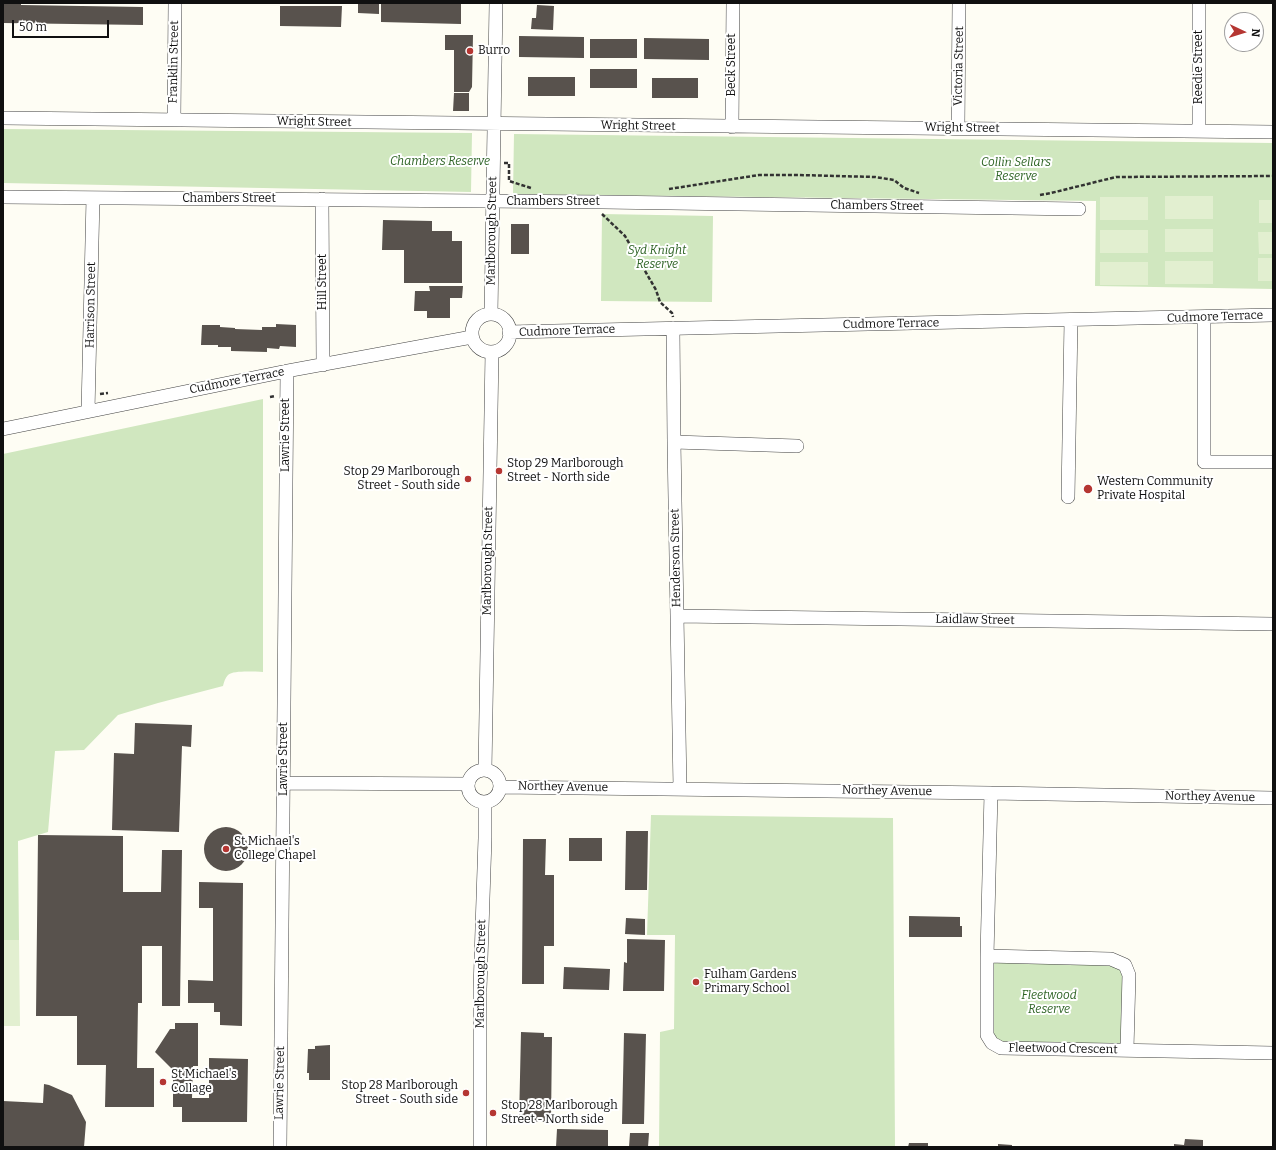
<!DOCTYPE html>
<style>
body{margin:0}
#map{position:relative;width:1276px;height:1150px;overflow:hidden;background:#fefdf4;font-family:Bitter,serif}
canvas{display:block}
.frame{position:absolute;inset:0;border:4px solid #101010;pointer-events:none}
.north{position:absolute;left:1224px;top:12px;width:40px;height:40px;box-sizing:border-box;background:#fff;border:1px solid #9f9f9f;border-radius:50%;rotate:94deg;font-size:11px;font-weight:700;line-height:16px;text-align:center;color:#101010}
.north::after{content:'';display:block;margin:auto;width:14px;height:18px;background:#b53632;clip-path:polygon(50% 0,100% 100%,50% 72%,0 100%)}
.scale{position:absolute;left:12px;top:20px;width:97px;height:18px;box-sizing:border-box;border:2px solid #101010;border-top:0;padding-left:5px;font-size:12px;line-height:14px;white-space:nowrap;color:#101010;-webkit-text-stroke:3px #fff;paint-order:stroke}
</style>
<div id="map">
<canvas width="1276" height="1150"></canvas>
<div class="frame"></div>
<div class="north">N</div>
<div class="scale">50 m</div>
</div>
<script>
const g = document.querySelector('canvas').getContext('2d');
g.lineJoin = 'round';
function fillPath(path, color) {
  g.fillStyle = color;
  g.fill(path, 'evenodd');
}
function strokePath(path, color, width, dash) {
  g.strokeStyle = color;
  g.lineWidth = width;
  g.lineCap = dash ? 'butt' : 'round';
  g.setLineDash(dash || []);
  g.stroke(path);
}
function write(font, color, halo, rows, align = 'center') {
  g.font = font + ' Bitter,serif';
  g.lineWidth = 4;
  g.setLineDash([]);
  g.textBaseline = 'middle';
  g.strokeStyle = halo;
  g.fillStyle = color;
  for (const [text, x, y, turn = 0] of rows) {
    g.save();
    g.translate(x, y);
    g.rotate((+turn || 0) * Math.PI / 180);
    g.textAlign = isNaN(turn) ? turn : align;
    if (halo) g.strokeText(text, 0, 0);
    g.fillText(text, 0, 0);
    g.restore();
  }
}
fillPath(new Path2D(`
 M 3,129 L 472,133 L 471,192 L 3,183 Z
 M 514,134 L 1273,143 L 1273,289 L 1095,286 L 1096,201 L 513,194 Z
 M 602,214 L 713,216 L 712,302 L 601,301 Z
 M 263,399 L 263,672 C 255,672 234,670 228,675 C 225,678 224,682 223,686 L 158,703 L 118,715 L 84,750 L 55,751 L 48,832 L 18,841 L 19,940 L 3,940 L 3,454 Z
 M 651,815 L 893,818 L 895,1147 L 659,1147 L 660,1032 L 674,1029 L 675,935 L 647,935 Z
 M 991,959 L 1110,963 L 1122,967 L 1125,976 L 1123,1046 L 1003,1044 L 995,1040 L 992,1034 Z`), '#d0e7bf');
fillPath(new Path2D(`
 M 1165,196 L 1213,196 L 1213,219 L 1165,219 Z
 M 1100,197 L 1148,197 L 1148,220 L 1100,220 Z
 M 1259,200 L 1273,200 L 1273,223 L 1259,223 Z
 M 1165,229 L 1213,229 L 1213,252 L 1165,252 Z
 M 1100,230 L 1148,230 L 1148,253 L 1100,253 Z
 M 1258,232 L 1273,232 L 1273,254 L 1259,254 Z
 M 1258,258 L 1273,258 L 1273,281 L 1258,281 Z
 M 1165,261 L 1213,261 L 1213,284 L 1165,284 Z
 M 1100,262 L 1148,262 L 1148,285 L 1100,285 Z
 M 3,940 L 19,940 L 20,1026 L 3,1026 Z`), '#e2efd0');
fillPath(new Path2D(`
 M 3,3 L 21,3 L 21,5 L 143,7 L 143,25 L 3,23 Z
 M 358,3 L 379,3 L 379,14 L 358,13 Z
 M 381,3 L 461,3 L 461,24 L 381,22 Z
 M 537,5 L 554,6 L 553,30 L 531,29 L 532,18 L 536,18 Z
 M 280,6 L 342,6 L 341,27 L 280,26 Z
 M 445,35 L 473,35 L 472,87 L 469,92 L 454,92 L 454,50 L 445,50 Z
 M 519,36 L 584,37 L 584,58 L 519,57 Z
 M 644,38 L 709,39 L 709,60 L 644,59 Z
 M 590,39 L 637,39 L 637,58 L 590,58 Z
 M 590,69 L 637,69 L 637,88 L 590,88 Z
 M 528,77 L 575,77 L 575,96 L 528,96 Z
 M 652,78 L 698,78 L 698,98 L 652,98 Z
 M 454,93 L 469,93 L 469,111 L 453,111 Z
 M 383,220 L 432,221 L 432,231 L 452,231 L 452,241 L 462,241 L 462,283 L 404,283 L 404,250 L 382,250 Z
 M 511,224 L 529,224 L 529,254 L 511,254 Z
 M 429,286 L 463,286 L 462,298 L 450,298 L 450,318 L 427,318 L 427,311 L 414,311 L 415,291 L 430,291 Z
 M 276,324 L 296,325 L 296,347 L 280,346 L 279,349 L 267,348 L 267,352 L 231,351 L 231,347 L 218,347 L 218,345 L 201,345 L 202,325 L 220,325 L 220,327 L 235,328 L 235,329 L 262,330 L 262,327 L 276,327 Z
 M 135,723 L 192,725 L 191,747 L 182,746 L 179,832 L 112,830 L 114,753 L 134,754 Z
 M204 849a22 22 0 1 1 44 0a22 22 0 1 1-44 0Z
 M 626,831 L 648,831 L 647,890 L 625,890 Z
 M 38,835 L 123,836 L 123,892 L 161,892 L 162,850 L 182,850 L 180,1006 L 162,1006 L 162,946 L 142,946 L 142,1003 L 138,1003 L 137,1068 L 154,1068 L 154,1107 L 105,1107 L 106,1065 L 77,1065 L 77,1016 L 36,1016 Z
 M 569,838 L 602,838 L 602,861 L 569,861 Z
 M 523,839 L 546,839 L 545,875 L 554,875 L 554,946 L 544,946 L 544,984 L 522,984 Z
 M 199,882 L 243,883 L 242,1026 L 220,1025 L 220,1012 L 214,1012 L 214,1003 L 188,1003 L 188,980 L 213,981 L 213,908 L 199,908 Z
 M 909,916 L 960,917 L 960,926 L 962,926 L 962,937 L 909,937 Z
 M 626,918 L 645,919 L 645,935 L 625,934 Z
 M 627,939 L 665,940 L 664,991 L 623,991 L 624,962 L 627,963 Z
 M 564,967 L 610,969 L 609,990 L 563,989 Z
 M 175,1023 L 198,1023 L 198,1066 L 193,1066 L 192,1098 L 209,1098 L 209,1058 L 248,1059 L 247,1122 L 182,1122 L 182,1107 L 173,1107 L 173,1070 L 155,1052 L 170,1029 L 175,1029 Z
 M 521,1032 L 544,1033 L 544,1037 L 552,1037 L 551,1122 L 519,1122 Z
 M 624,1033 L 646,1034 L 644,1124 L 622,1124 Z
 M 330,1045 L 330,1080 L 309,1080 L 309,1073 L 307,1073 L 308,1049 L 315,1049 L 315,1046 Z
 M 44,1084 L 49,1085 L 72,1095 L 86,1122 L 84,1147 L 3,1147 L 3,1101 L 43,1103 Z
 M 557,1129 L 608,1130 L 608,1147 L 556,1147 Z
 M 630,1133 L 649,1133 L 648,1147 L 629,1147 Z
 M 1185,1139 L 1203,1140 L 1203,1147 L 1174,1147 L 1174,1144 L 1184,1145 Z
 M 909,1143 L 928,1143 L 928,1147 L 908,1147 Z
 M 998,1144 L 1012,1145 L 1012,1147 L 998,1147 Z`), '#58524d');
const minor = new Path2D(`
 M 1199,3 L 1199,131
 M 3,118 L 1273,132
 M 174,120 L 175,3
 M 732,127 L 733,3
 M 958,128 L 959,3
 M 3,197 L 603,202 L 1079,209
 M 322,199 L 323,365
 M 491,314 L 496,3
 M472 333a19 19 0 1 1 38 0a19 19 0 1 1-38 0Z
 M 1204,318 L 1204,462 L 1273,462
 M 673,328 L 674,442 L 680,789
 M 509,332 L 1273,315
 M 88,411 L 93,198
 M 3,429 L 287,371 L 472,337
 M 674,442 L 797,446
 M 1068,497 L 1071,320
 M 678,616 L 1273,624
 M 485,770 L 492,352
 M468 786a16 16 0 1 1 32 0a16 16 0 1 1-32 0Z
 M 284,783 L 468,784
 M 500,787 L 991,793 L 1273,798
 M 991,793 L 987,956 L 987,1035 L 992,1043 L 1001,1048 L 1273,1053
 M 987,956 L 1111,959 L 1125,965 L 1129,975 L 1127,1049
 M 280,1147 L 287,371
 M 480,1147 L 480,989 L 485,838 L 485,802`);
strokePath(minor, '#434343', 14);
strokePath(new Path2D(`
 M 476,163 L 481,163
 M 504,163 L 509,163 L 509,181 L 531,188
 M 669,189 L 759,175 L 798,175 L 875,177 L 894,180 L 904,188 L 919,193
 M 1040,195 L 1051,193 L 1116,177 L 1273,176
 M 602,214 L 625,236 L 656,290 L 660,302 L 672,313 L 673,317
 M 100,394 L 108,393
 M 270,397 L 275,396`), '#323232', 2.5, [4, 2]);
strokePath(minor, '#fff', 13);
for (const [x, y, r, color] of [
 [470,51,4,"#b53632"],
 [499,471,4,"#b53632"],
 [468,479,4,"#b53632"],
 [1088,489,5,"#b53632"],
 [226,849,4,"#b53632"],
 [696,982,4,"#b53632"],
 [163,1082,4,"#b53632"],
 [466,1093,4,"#b53632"],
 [493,1113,4,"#b53632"]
]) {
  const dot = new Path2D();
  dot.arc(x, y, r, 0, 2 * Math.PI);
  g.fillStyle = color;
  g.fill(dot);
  strokePath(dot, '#fff', 1.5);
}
write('12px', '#101010', '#fff', [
 ["Burro",478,51],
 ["Stop 29 Marlborough",507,464],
 ["Street - North side",507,478],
 ["Stop 29 Marlborough",460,472,"right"],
 ["Street - South side",460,486,"right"],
 ["Western Community",1097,482],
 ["Private Hospital",1097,496],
 ["St Michael's",234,842],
 ["College Chapel",234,856],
 ["Fulham Gardens",704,975],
 ["Primary School",704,989],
 ["St Michael's",171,1075],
 ["Collage",171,1089],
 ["Stop 28 Marlborough",458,1086,"right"],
 ["Street - South side",458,1100,"right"],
 ["Stop 28 Marlborough",501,1106],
 ["Street - North side",501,1120]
], 'left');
write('12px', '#101010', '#fff', [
 ["Franklin Street",174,62,-89],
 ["Beck Street",732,65,-90],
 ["Victoria Street",959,66,-89],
 ["Reedie Street",1199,67,-90],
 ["Wright Street",314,122,1],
 ["Wright Street",638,126,1],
 ["Wright Street",962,128,1],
 ["Chambers Street",229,199],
 ["Chambers Street",553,202],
 ["Chambers Street",877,206,1],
 ["Marlborough Street",492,231,-89],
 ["Hill Street",323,282,-90],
 ["Harrison Street",91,305,-89],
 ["Cudmore Terrace",1215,317,-2],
 ["Cudmore Terrace",891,324,-1],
 ["Cudmore Terrace",567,331,-2],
 ["Cudmore Terrace",237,381,-11],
 ["Lawrie Street",286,435,-90],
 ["Henderson Street",676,558,-91],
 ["Marlborough Street",488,561,-89],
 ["Laidlaw Street",975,620,1],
 ["Lawrie Street",284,759,-90],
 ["Northey Avenue",563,787,1],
 ["Northey Avenue",887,791,1],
 ["Northey Avenue",1210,797,1],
 ["Marlborough Street",481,974,-89],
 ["Fleetwood Crescent",1063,1049,1],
 ["Lawrie Street",280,1083,-89]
]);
write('italic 12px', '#2d6324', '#fff', [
 ["Chambers Reserve",440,162],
 ["Collin Sellars",1016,163],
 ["Reserve",1016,177],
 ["Syd Knight",657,251],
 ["Reserve",657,265],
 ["Fleetwood",1049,996],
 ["Reserve",1049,1010]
]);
</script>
